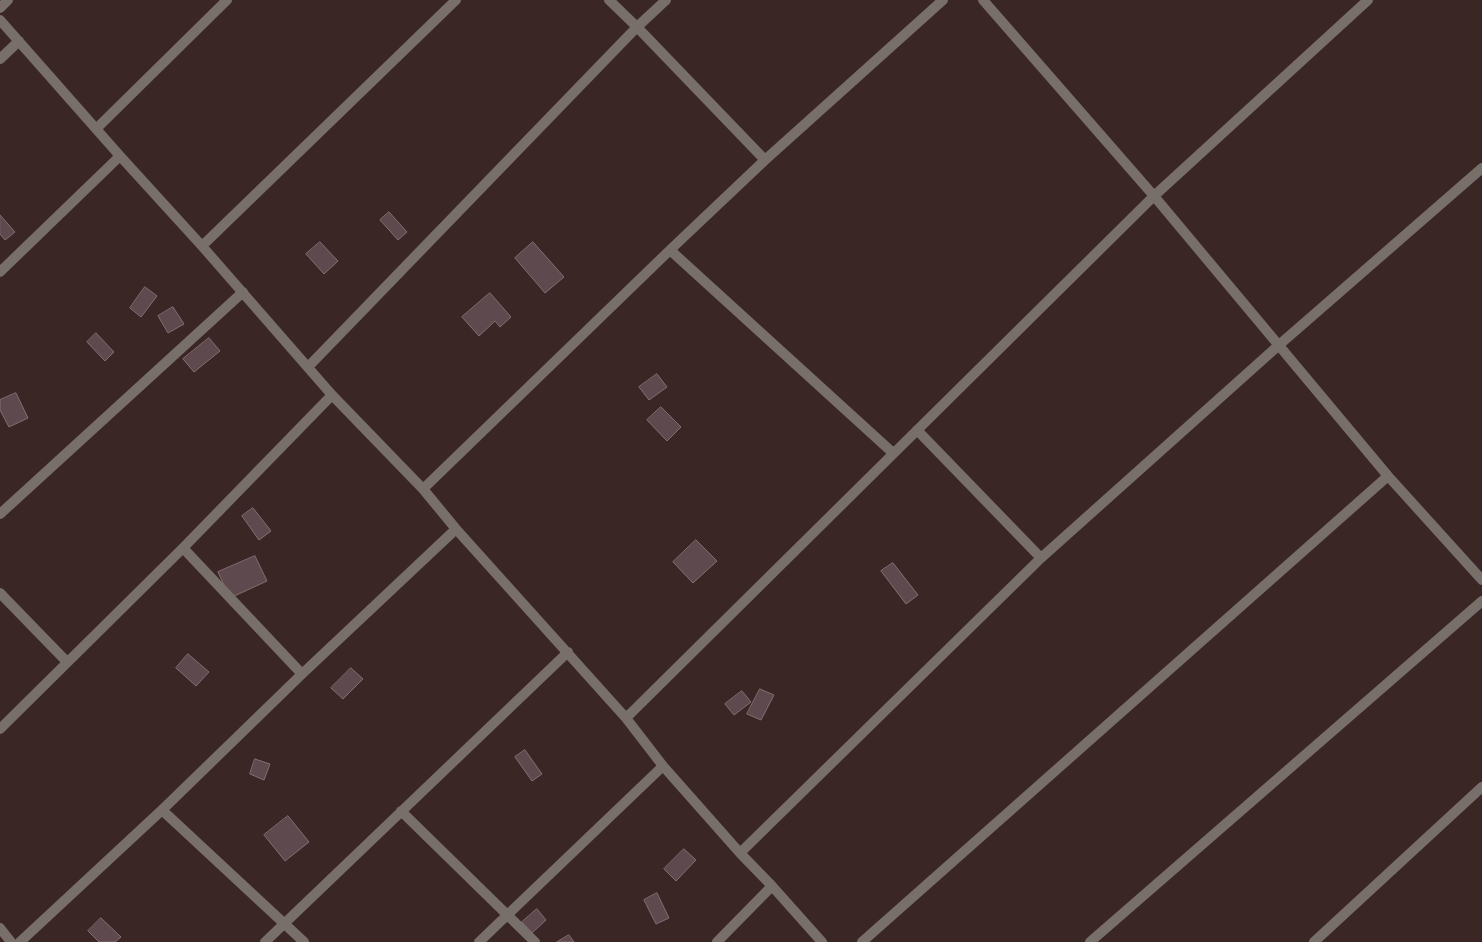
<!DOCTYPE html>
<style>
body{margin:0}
canvas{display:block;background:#3a2625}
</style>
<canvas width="1482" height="942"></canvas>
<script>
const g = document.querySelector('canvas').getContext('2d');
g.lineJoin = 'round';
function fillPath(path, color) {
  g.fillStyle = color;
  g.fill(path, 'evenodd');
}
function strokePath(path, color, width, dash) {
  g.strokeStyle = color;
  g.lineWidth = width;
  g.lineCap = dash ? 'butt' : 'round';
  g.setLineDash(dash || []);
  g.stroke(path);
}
const building = new Path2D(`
 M 389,212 L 407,232 L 398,240 L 380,220 Z
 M 0,215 L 15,232 L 5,240 L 0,234 Z
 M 320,242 L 338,261 L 324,274 L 306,254 Z
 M 533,242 L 564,277 L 545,293 L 515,258 Z
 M 145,287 L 157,296 L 141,317 L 130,308 Z
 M 490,293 L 511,317 L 500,327 L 495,321 L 479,336 L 462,317 Z
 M 173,307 L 184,324 L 168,333 L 158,316 Z
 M 96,333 L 114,352 L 105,361 L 87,342 Z
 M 209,338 L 220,351 L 194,372 L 183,359 Z
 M 657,374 L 667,387 L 649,400 L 639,387 Z
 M 16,393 L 28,418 L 9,427 L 0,410 L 0,400 Z
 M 661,407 L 681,427 L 667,441 L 647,420 Z
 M 253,508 L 271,531 L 259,540 L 242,516 Z
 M 696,540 L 717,561 L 693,583 L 673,562 Z
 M 255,556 L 267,581 L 230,598 L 218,572 Z
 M 893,563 L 918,595 L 906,604 L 881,571 Z
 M 188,654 L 209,672 L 196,686 L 176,668 Z
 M 351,668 L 363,679 L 343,699 L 331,688 Z
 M 760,689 L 774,695 L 761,720 L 747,714 Z
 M 742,691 L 751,702 L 734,715 L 725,704 Z
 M 525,750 L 542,774 L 532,781 L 515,757 Z
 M 255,759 L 270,764 L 264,780 L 250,774 Z
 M 288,816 L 309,842 L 285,861 L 264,835 Z
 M 684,849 L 696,860 L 676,881 L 664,869 Z
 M 657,893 L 669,918 L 656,924 L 644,900 Z
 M 537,909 L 546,920 L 532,933 L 522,922 Z
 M 101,918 L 121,937 L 115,942 L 99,942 L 88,931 Z
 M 569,935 L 574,942 L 557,942 Z`);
fillPath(building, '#5e494e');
strokePath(building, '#846d72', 1);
strokePath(new Path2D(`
 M 609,0 L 637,27 L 765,160
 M 983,0 L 1154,196 L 1388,476 L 1482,580
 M 0,8 L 8,0
 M 0,20 L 120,156 L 202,246 L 332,395 L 423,489 L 456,529 L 626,718 L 663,766 L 740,853 L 772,886 L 822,942
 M 0,59 L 19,41
 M 96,129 L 227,0
 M 202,246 L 456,0
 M 670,250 L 893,453
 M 0,272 L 120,156
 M 308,367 L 637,27 L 666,0
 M 917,430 L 1041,558
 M 423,489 L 670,250 L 765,160 L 943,0
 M 0,514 L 243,292
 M 183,548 L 302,674
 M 0,593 L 67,662
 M 626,718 L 1154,196 L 1368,0
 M 0,729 L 183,548 L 332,395
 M 162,810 L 304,942
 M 401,811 L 535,942
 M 740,853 L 1041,558 L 1279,345 L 1482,168
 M 0,928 L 11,942
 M 20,942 L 162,810 L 302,674 L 456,529
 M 265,942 L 568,652
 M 479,942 L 663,766
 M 717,942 L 772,886
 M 862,942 L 1388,476
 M 1090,942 L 1482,601
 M 1314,942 L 1482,787`), '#786f6b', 10);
</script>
